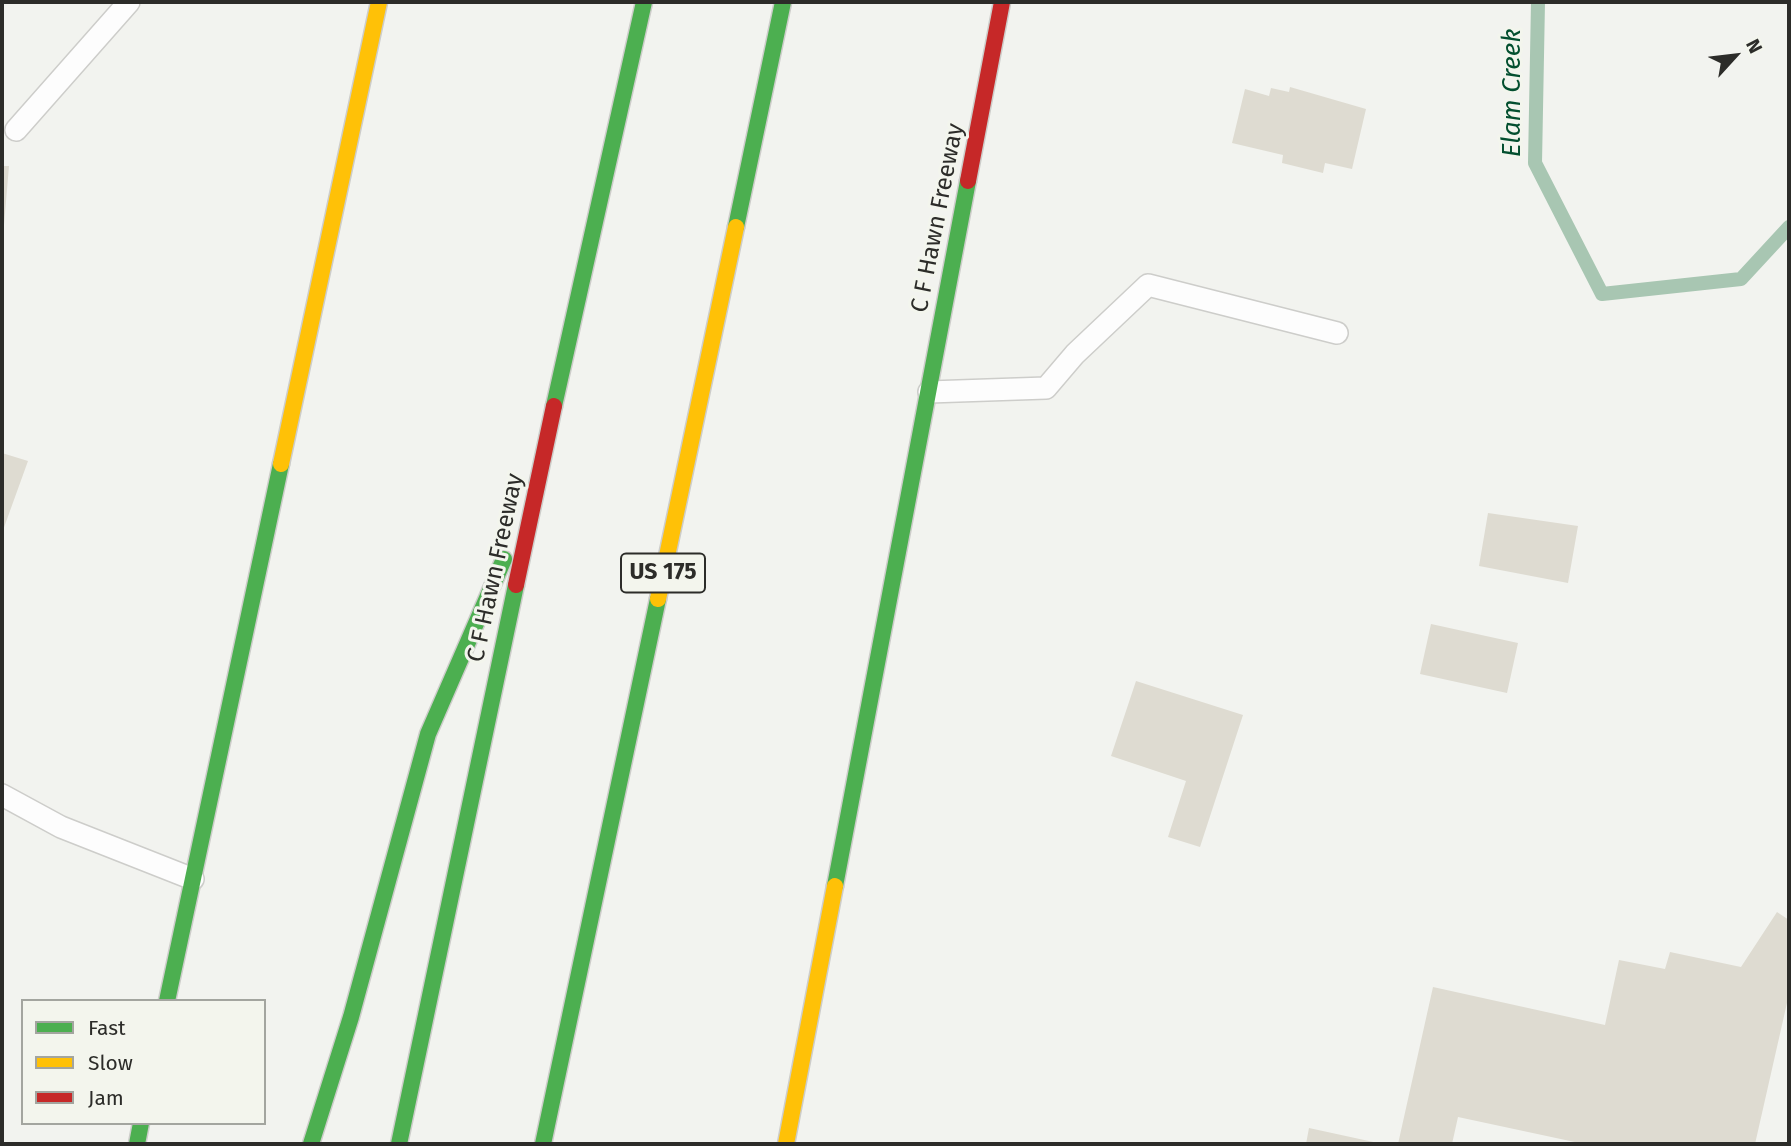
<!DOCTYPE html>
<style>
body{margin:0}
#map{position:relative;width:1791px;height:1146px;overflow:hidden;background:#f2f3ef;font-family:"Fira Sans",sans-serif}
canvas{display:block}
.frame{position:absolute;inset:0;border:4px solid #2c2c29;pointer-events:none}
.legend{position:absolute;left:21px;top:999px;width:245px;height:126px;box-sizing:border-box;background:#f3f5ed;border:2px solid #a3a59f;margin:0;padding:9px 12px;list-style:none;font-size:21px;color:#2c2c29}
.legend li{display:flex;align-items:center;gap:14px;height:35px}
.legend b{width:35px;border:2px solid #a3a59f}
.north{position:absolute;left:1700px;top:21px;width:70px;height:70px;-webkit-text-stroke:5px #f3f5ed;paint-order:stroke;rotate:63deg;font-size:19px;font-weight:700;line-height:28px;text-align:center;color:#2c2c29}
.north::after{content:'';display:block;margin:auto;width:24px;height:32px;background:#2c2c29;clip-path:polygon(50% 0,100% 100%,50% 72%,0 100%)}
</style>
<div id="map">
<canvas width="1791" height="1146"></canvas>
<div class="frame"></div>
<ul class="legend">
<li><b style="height:9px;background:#4caf50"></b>Fast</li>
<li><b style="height:9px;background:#ffc107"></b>Slow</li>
<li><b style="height:9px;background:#c62828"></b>Jam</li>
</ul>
<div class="north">N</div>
</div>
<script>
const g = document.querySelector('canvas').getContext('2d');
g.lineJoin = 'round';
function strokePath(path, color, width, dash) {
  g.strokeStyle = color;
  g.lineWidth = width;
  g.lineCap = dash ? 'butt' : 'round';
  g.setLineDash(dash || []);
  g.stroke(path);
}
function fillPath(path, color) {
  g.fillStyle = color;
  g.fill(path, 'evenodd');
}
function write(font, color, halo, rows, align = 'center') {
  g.font = font + ' "Fira Sans",sans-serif';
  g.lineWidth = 6;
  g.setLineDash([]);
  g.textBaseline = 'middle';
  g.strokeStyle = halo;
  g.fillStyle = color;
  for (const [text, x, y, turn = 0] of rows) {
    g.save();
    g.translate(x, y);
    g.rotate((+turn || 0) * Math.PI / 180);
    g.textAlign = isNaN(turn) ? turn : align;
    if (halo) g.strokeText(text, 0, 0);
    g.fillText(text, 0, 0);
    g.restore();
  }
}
strokePath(new Path2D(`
 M 1538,2 L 1535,163 L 1602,294 L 1741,279 L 1789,227`), '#a8c6b2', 14);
fillPath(new Path2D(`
 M 1290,87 L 1366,109 L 1352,169 L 1325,163 L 1323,173 L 1282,163 L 1283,155 L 1232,143 L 1245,89 L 1269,96 L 1271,88 L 1289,92 Z
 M 2,166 L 9,166 L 4,225 L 2,225 Z
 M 2,453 L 28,461 L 2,533 Z
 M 1488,513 L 1578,526 L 1568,583 L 1479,566 Z
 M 1431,624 L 1518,643 L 1507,693 L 1420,674 Z
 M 1136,681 L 1243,715 L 1200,847 L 1168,837 L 1186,781 L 1111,756 Z
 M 1777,912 L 1789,920 L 1789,994 L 1755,1144 L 1584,1144 L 1458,1117 L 1452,1144 L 1398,1144 L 1433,987 L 1605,1025 L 1619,960 L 1665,969 L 1670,952 L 1741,967 Z
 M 1309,1128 L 1378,1143 L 1378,1144 L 1306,1144 Z`), '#dedbd1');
const lane = new Path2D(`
 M 16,130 L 129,2
 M 929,392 L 1046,388 L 1075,354 L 1148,285 L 1337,333
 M 2,795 L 61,827 L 193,879`);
const fast = new Path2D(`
 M 736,227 L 783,2
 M 554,406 L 644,2
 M 835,886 L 968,181
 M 167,1001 L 281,464
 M 137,1144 L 141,1123
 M 311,1144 L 351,1017 L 428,734 L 504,559
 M 399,1144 L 516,585
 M 543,1144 L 658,599`);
const slow = new Path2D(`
 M 281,464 L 379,2
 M 658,599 L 736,227
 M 786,1144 L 835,886`);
const jam = new Path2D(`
 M 968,181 L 1002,2
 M 516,585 L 554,406`);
strokePath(lane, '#cdcdca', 24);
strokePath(fast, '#cdcdca', 19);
strokePath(slow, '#cdcdca', 19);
strokePath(jam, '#cdcdca', 19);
strokePath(lane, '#fdfdfd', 21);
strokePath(fast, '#4caf50', 16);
strokePath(slow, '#ffc107', 16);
strokePath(jam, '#c62828', 16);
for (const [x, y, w] of [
 [663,573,84]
]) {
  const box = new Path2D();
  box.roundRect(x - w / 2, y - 19.5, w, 39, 5);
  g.fillStyle = '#f3f5ed';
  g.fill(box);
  strokePath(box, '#2c2c29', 2);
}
write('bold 23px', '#2c2c29', null, [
 ["US 175",663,573]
]);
write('24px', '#2c2c29', '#f3f5ed', [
 ["C F Hawn Freeway",938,218,-79],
 ["C F Hawn Freeway",496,568,-78]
]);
write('italic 26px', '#034f2f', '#f3f5ed', [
 ["Elam Creek",1513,93,-90]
]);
</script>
